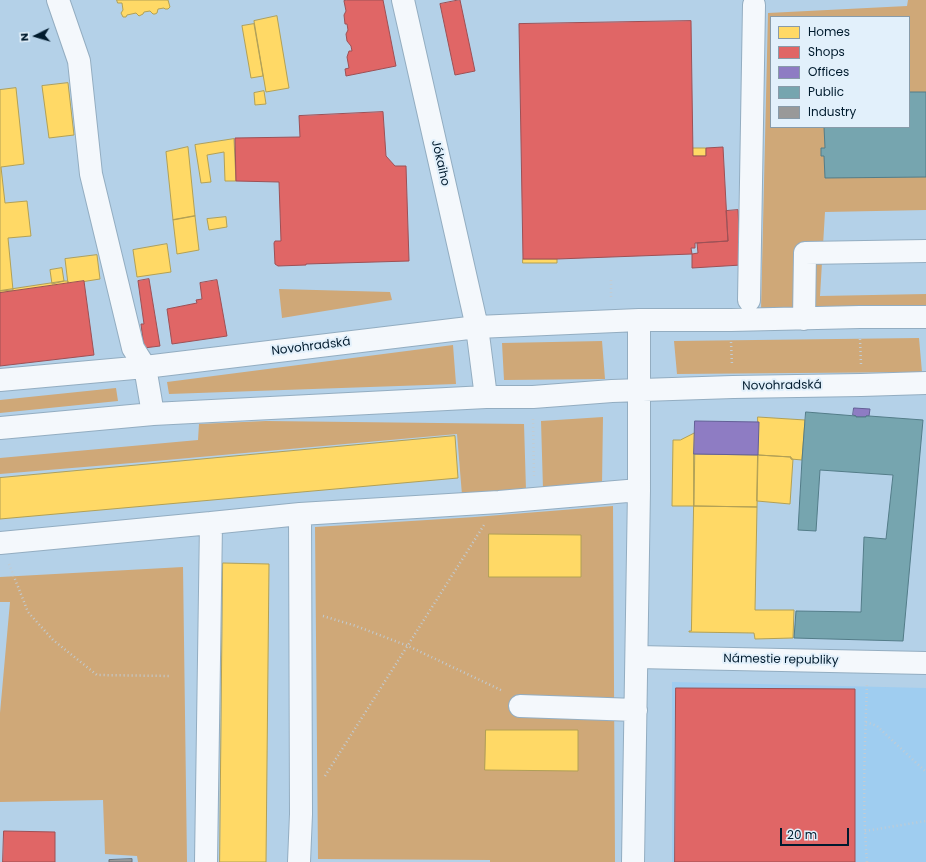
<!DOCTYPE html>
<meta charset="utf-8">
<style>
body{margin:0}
#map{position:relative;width:926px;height:862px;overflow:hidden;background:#b4d1e8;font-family:Poppins,sans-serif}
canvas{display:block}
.legend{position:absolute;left:770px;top:16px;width:140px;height:112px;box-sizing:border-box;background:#e2f0fb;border:1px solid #889ba9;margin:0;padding:5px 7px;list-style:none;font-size:12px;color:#001b2e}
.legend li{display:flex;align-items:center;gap:8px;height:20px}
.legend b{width:20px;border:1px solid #889ba9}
.north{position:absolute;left:16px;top:16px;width:40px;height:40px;-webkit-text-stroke:3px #e2f0fb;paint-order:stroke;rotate:265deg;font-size:11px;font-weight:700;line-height:16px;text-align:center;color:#001b2e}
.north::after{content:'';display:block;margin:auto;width:14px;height:18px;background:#001b2e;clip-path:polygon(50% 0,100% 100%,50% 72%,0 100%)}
.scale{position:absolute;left:780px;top:828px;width:69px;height:18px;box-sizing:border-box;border:2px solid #001b2e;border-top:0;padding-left:5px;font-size:12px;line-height:14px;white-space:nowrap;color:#001b2e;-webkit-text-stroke:3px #e2f0fb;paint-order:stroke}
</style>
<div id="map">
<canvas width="926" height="862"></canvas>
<ul class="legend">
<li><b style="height:11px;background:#ffd966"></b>Homes</li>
<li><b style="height:11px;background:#e06666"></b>Shops</li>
<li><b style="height:11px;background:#8e7cc3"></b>Offices</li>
<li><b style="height:11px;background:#76a5af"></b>Public</li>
<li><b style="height:11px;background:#999"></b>Industry</li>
</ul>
<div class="north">N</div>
<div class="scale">20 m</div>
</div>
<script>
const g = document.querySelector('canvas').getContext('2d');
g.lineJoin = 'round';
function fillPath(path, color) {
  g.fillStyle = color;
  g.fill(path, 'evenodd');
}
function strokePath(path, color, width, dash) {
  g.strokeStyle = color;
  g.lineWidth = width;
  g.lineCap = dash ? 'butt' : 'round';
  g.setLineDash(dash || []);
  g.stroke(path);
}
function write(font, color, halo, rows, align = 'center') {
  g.font = font + ' Poppins,sans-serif';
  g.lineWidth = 4;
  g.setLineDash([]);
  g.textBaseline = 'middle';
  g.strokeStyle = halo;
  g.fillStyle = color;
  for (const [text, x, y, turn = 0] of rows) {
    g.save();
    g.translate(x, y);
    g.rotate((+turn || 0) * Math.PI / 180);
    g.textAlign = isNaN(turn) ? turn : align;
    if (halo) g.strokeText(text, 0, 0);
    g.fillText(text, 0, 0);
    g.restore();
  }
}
fillPath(new Path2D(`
 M 672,682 L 926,688 L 926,862 L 672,862 Z`), '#9fcdf0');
fillPath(new Path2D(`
 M 908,0 L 926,0 L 926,210 L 825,212 L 820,296 L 926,294 L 926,308 L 761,310 L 768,13 L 907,6 ZM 771,17 L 909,17 L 909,127 L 771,127 Z
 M 279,289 L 390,292 L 392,300 L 282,318 Z
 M 919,338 L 922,372 L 677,374 L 674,341 Z
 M 602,341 L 605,379 L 504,380 L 502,343 Z
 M 453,345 L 456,384 L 169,394 L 167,382 Z
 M 116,388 L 118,401 L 0,413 L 0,400 Z
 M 603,417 L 602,485 L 543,489 L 541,421 Z
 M 266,421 L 524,424 L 526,490 L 462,495 L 457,434 L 144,462 L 0,474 L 0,458 L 198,440 L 199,424 Z
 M 613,506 L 615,862 L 490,862 L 490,860 L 318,859 L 315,527 L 475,517 Z
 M 183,567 L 187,862 L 138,862 L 137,856 L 105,854 L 103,800 L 0,802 L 0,713 L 10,602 L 0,602 L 0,577 Z`), '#cfa878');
const homes = new Path2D(`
 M 117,0 L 168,0 L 170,7 L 168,9 L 165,9 L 164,8 L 158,9 L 157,13 L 155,14 L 153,14 L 150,11 L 144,12 L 143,14 L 139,16 L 136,13 L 127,15 L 126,17 L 123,17 L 121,13 L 123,10 L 122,3 L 118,3 Z
 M 277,16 L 289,88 L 266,92 L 254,21 Z
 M 254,24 L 263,76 L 251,78 L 242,26 Z
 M 68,83 L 74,135 L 49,138 L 42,86 Z
 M 16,88 L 24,164 L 1,167 L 5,203 L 27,201 L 31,236 L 8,238 L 13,290 L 0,291 L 0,90 Z
 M 264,91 L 266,104 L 255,105 L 254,93 Z
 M 234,139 L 236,181 L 225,181 L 224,152 L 207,155 L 211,182 L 201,183 L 195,145 Z
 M 188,147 L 195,216 L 173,220 L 166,152 Z
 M 692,148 L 706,148 L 706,156 L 693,156 Z
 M 195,216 L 199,250 L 177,254 L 173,220 Z
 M 226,217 L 227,227 L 209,230 L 207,219 Z
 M 167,244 L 171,272 L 137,277 L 133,250 Z
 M 97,255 L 100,279 L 68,284 L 65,259 Z
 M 523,259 L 557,259 L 557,263 L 523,263 Z
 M 62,268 L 64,281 L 52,284 L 50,270 Z
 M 64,281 L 68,281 L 68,284 L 0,293 L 0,291 Z
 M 758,417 L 805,420 L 802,460 L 791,459 L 791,457 L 758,455 Z
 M 695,433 L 694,506 L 672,506 L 673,440 L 680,440 Z
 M 455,436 L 458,478 L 0,519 L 0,478 Z
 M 694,454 L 758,455 L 757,507 L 694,506 Z
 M 758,455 L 791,457 L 791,459 L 793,459 L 790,504 L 757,501 Z
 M 694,506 L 757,507 L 755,610 L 794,610 L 793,638 L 755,639 L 754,633 L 689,632 L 689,631 L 691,631 Z
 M 489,534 L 581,535 L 581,577 L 489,577 Z
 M 223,563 L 269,564 L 266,862 L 220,862 Z
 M 486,730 L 578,730 L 578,771 L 485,770 Z`);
fillPath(homes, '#ffd966');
strokePath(homes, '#b2a055', 1);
const shops = new Path2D(`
 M 347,0 L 383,0 L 396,66 L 346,76 L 345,69 L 349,68 L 347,57 L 349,51 L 352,51 L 351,46 L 347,41 L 346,34 L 348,30 L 347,24 L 345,24 L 344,15 L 346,11 L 344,1 Z
 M 460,0 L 475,71 L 455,75 L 440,4 Z
 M 691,21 L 693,156 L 706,156 L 706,148 L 723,147 L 728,241 L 695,243 L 695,248 L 691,248 L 692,254 L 557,259 L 523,259 L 519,24 Z
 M 383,112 L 386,156 L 395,166 L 406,166 L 409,261 L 306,264 L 306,265 L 278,266 L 275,264 L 274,243 L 275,241 L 281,241 L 279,182 L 236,181 L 235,138 L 300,137 L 299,116 Z
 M 738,210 L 741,265 L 692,268 L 692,254 L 698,253 L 697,243 L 728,241 L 726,211 Z
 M 149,279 L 160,346 L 144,348 L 141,324 L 144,324 L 138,281 Z
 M 217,280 L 227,336 L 172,344 L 167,309 L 197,303 L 196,300 L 202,299 L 200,283 Z
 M 84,281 L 94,355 L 0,366 L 0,293 Z
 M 676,688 L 855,689 L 855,862 L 675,862 Z
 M 4,831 L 55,832 L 55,862 L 3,862 Z`);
fillPath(shops, '#e06666');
strokePath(shops, '#9d5055', 1);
const offices = new Path2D(`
 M 854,408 L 870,409 L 869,416 L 866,416 L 866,417 L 856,417 L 856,416 L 853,415 Z
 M 695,421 L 759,422 L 758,455 L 694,454 Z`);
fillPath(offices, '#8e7cc3');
strokePath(offices, '#635f96', 1);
const public = new Path2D(`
 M 909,92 L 926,92 L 926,177 L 825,178 L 824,156 L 821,156 L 821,148 L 825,148 L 824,127 L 909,127 Z
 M 806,412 L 856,416 L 856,417 L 866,417 L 866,416 L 869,416 L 923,420 L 903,641 L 794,638 L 796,611 L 861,612 L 864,537 L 886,539 L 893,475 L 820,470 L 816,531 L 798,530 L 802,460 Z`);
fillPath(public, '#76a5af');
strokePath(public, '#537c88', 1);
const industry = new Path2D(`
 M 132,859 L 132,862 L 109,862 L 109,860 Z`);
fillPath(industry, '#999');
strokePath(industry, '#6b7379', 1);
const minor = new Path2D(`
 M 58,0 L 79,61 L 91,174 L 133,348 L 145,367 L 153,414
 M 403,0 L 477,327 L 486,397
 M 749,300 L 754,5
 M 804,319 L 805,253 L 926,251
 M 0,380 L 145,367 L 477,327 L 639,320 L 731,320 L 860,317 L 926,317
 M 0,428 L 153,414 L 486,397 L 533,397 L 612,391 L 733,387 L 861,385 L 926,383
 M 300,514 L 499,502 L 639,490
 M 211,523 L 300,514 L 301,814 L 299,862
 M 0,543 L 211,523 L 206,862
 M 637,657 L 926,663
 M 520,706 L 636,710
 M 633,862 L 639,490 L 639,320`);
strokePath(minor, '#93adc1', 24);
strokePath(new Path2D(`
 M 611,280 L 611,300
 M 860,339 L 861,364
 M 731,342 L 732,365
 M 533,419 L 534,476
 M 9,564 L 28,612 L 53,640 L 97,675 L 170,676
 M 323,616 L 356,626 L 408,646 L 503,691
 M 866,722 L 877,726 L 926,772
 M 325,776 L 484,525
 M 865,831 L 926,821
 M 867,862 C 862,803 865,742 867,683`), '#c2ccd3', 2.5, [1, 3]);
strokePath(minor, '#f4f8fc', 22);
write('12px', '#001b2e', '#e2f0fb', [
 ["Jókaiho",440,163,77],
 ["Novohradská",311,347,-7],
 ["Novohradská",782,386,-1],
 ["Námestie republiky",781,660,1]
]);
</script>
